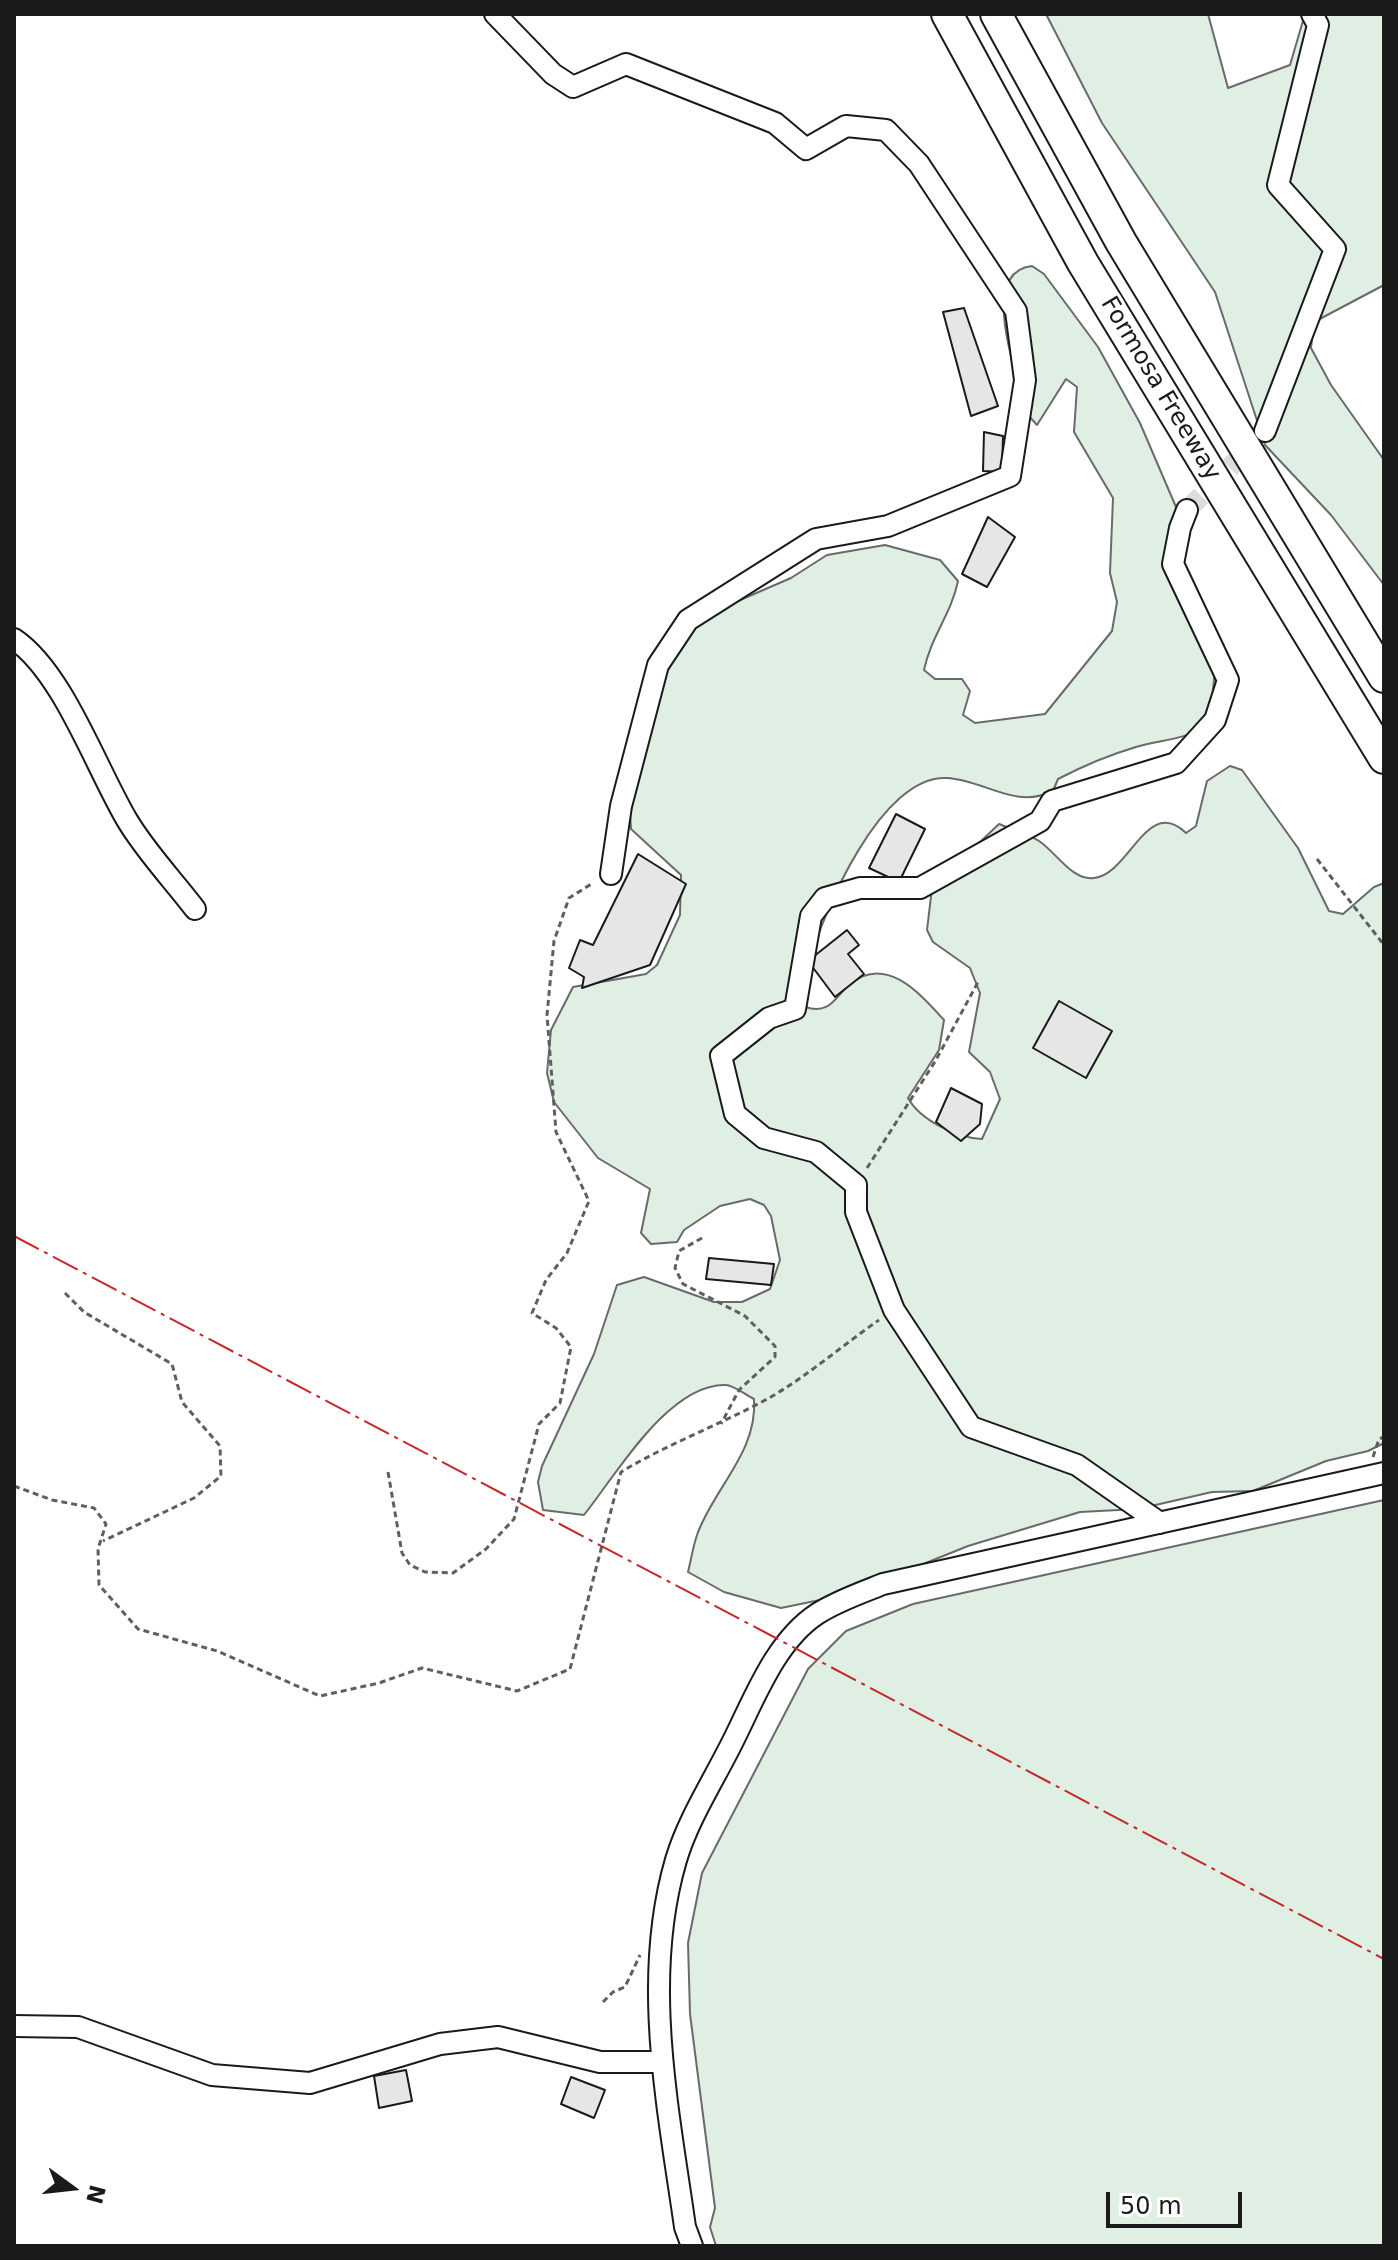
<!DOCTYPE html>
<style>
body{margin:0}
#map{position:relative;width:1398px;height:2260px;overflow:hidden;background:#fff;font-family:"DejaVu Sans",sans-serif}
canvas{display:block}
.frame{position:absolute;inset:0;border:16px solid #1a1a1a;pointer-events:none}
.north{position:absolute;left:32px;top:2148px;width:80px;height:80px;-webkit-text-stroke:6px #fff;paint-order:stroke;rotate:105deg;font-size:22px;font-weight:700;line-height:32px;text-align:center;color:#1a1a1a}
.north::after{content:'';display:block;margin:auto;width:28px;height:36px;background:#1a1a1a;clip-path:polygon(50% 0,100% 100%,50% 72%,0 100%)}
.scale{position:absolute;left:1106px;top:2192px;width:136px;height:36px;box-sizing:border-box;border:4px solid #1a1a1a;border-top:0;padding-left:10px;font-size:24px;line-height:28px;white-space:nowrap;color:#1a1a1a;-webkit-text-stroke:6px #fff;paint-order:stroke}
</style>
<div id="map">
<canvas width="1398" height="2260"></canvas>
<div class="frame"></div>
<div class="north">N</div>
<div class="scale">50 m</div>
</div>
<script>
const g = document.querySelector('canvas').getContext('2d');
g.lineJoin = 'round';
function fillPath(path, color) {
  g.fillStyle = color;
  g.fill(path, 'evenodd');
}
function strokePath(path, color, width, dash) {
  g.strokeStyle = color;
  g.lineWidth = width;
  g.lineCap = dash ? 'butt' : 'round';
  g.setLineDash(dash || []);
  g.stroke(path);
}
function write(font, color, halo, rows, align = 'center') {
  g.font = font + ' "DejaVu Sans",sans-serif';
  g.lineWidth = 6;
  g.setLineDash([]);
  g.textBaseline = 'middle';
  g.strokeStyle = halo;
  g.fillStyle = color;
  for (const [text, x, y, turn = 0] of rows) {
    g.save();
    g.translate(x, y);
    g.rotate((+turn || 0) * Math.PI / 180);
    g.textAlign = isNaN(turn) ? turn : align;
    if (halo) g.strokeText(text, 0, 0);
    g.fillText(text, 0, 0);
    g.restore();
  }
}
const green = new Path2D(`
 M 1046,14 L 1208,14 L 1228,88 L 1290,65 L 1305,14 L 1384,14 L 1384,285 L 1314,322 L 1311,348 L 1331,385 L 1384,460 L 1384,585 L 1331,515 L 1265,445 L 1215,292 L 1102,123 Z
 M 1032,266 L 1044,274 L 1098,347 L 1140,423 L 1179,514 L 1178,600 L 1216,659 L 1212,700 L 1204,728 C 1182,740 1159,740 1136,747 C 1109,755 1083,766 1058,779 L 1053,791 C 1015,810 985,780 947,778 C 882,774 822,912 809,965 C 806,978 806,994 805,1007 C 830,1015 834,998 850,984 C 887,954 921,995 944,1020 L 939,1050 L 908,1098 C 920,1120 957,1138 982,1139 L 1000,1099 L 990,1072 L 969,1052 L 980,993 L 970,968 L 933,942 L 927,930 L 932,888 L 999,824 C 1011,829 1027,833 1039,841 C 1056,852 1072,881 1094,878 C 1130,874 1147,795 1186,833 L 1196,826 L 1207,781 L 1230,766 L 1242,770 L 1298,848 L 1329,911 L 1343,914 L 1374,887 L 1384,883 L 1384,1443 L 1368,1451 L 1326,1461 L 1253,1491 L 1212,1492 L 1138,1509 L 1080,1512 L 968,1546 L 849,1594 L 781,1608 L 724,1592 L 688,1572 C 691,1560 693,1547 697,1535 C 713,1489 758,1452 754,1399 C 746,1395 735,1386 726,1385 C 669,1383 616,1475 584,1515 L 543,1510 L 538,1482 L 542,1466 L 594,1354 L 617,1285 L 644,1277 L 714,1302 L 742,1302 L 770,1289 L 780,1260 L 771,1216 L 764,1205 L 750,1199 L 720,1206 L 684,1230 L 677,1242 L 651,1244 L 641,1233 L 650,1189 L 598,1158 L 554,1102 L 547,1073 L 551,1030 L 573,987 L 646,974 L 657,965 L 680,915 L 681,875 L 631,829 L 630,814 L 659,688 L 679,647 L 699,622 L 724,607 L 791,578 L 827,555 L 885,545 L 940,560 L 958,581 C 951,615 931,636 924,670 L 935,679 L 962,679 L 970,691 L 963,715 L 975,723 L 1045,714 L 1112,631 L 1117,602 L 1110,573 L 1113,498 L 1074,432 L 1077,387 L 1066,379 L 1037,425 L 1028,415 C 1019,380 976,272 1032,266 Z
 M 1384,1500 L 1384,2246 L 716,2246 L 710,2227 L 715,2208 L 690,2014 L 688,1943 L 702,1873 L 808,1669 L 846,1631 L 913,1604 Z`);
fillPath(green, '#e0efe3');
strokePath(green, '#6a6a6a', 2);
const building = new Path2D(`
 M 964,308 L 998,406 L 971,416 L 943,312 Z
 M 984,432 L 1003,436 L 1002,472 L 983,471 Z
 M 988,517 L 1015,537 L 987,587 L 962,574 Z
 M 896,814 L 925,829 L 899,882 L 869,868 Z
 M 638,854 L 686,884 L 650,965 L 582,988 L 584,977 L 569,968 L 580,940 L 593,945 Z
 M 847,930 L 859,945 L 848,954 L 864,974 L 835,997 L 808,961 Z
 M 1059,1001 L 1112,1031 L 1086,1078 L 1033,1048 Z
 M 951,1088 L 982,1104 L 980,1124 L 961,1141 L 936,1122 Z
 M 709,1258 L 774,1264 L 771,1285 L 706,1279 Z
 M 406,2070 L 412,2101 L 379,2108 L 374,2076 Z
 M 571,2077 L 605,2090 L 594,2118 L 561,2104 Z`);
fillPath(building, '#e6e6e6');
strokePath(building, '#1a1a1a', 2);
strokePath(new Path2D(`
 M 1187,510 L 1254,443`), '#ddd', 20, [20, 10]);
const minor = new Path2D(`
 M 495,14 L 553,74 L 573,87 L 626,64 L 775,123 L 806,149 L 846,126 L 886,130 L 919,164 L 1016,311 L 1025,380 L 1010,476 L 888,526 L 816,539 L 688,620 L 658,665 L 621,806 L 611,874
 M 1265,431 L 1335,249 L 1278,185 L 1318,25 L 1312,14
 M 14,639 C 63,672 96,768 127,820 C 146,852 173,880 195,909
 M 1160,1523 L 1077,1465 L 971,1427 L 894,1310 L 856,1212 L 856,1185 L 816,1152 L 764,1138 L 735,1114 L 721,1056 L 769,1018 L 795,1009 L 811,916 L 825,898 L 860,888 L 920,888 L 1040,821 L 1052,801 L 1176,763 L 1215,720 L 1228,680 L 1173,564 L 1180,528 L 1187,510
 M 14,2026 L 78,2027 L 212,2075 L 310,2083 L 440,2044 L 498,2037 L 600,2062 L 662,2062
 M 692,2246 L 685,2227 C 668,2107 641,1979 676,1860 C 688,1819 715,1778 734,1739 C 755,1697 776,1641 817,1614 C 837,1601 861,1593 883,1584 L 1384,1473`);
const highway = new Path2D(`
 M 947,14 L 1083,263 L 1384,758
 M 996,14 L 1121,242 L 1384,677`);
strokePath(minor, '#1a1a1a', 24);
strokePath(highway, '#1a1a1a', 34);
strokePath(new Path2D(`
 M 1317,859 L 1384,945
 M 867,1168 L 936,1060 L 978,982
 M 702,1238 L 679,1251 L 675,1268 L 683,1284 L 745,1316 L 775,1346 L 775,1357 L 739,1390 L 721,1424
 M 65,1293 L 84,1312 L 172,1364 L 182,1402 L 220,1446 L 221,1476 L 194,1498 L 103,1541
 M 1373,1457 L 1379,1439 L 1384,1437
 M 388,1472 L 402,1553 L 410,1565 L 425,1572 L 453,1573 L 486,1549 L 514,1519 L 539,1424 L 560,1403 L 571,1347 L 556,1328 L 532,1313 L 546,1280 L 567,1253 L 589,1201 L 556,1132 L 547,1015 L 554,941 L 569,898 L 593,883
 M 14,1486 L 52,1500 L 94,1508 L 106,1524 L 98,1549 L 99,1585 L 138,1629 L 217,1651 L 320,1696 L 379,1683 L 422,1668 L 517,1691 L 570,1669 L 621,1472 C 669,1443 720,1425 769,1398 C 806,1377 843,1345 879,1320
 M 603,2002 L 613,1992 L 625,1987 L 640,1955`), '#5f5f5f', 3, [6, 4]);
strokePath(minor, '#fff', 20);
strokePath(highway, '#fff', 30);
strokePath(new Path2D(`
 M 14,1236 L 1384,1959`), '#c62828', 2, [28, 6, 4, 6]);
write('24px', '#1a1a1a', '#fff', [
 ["Formosa Freeway",1160,389,59]
]);
</script>
